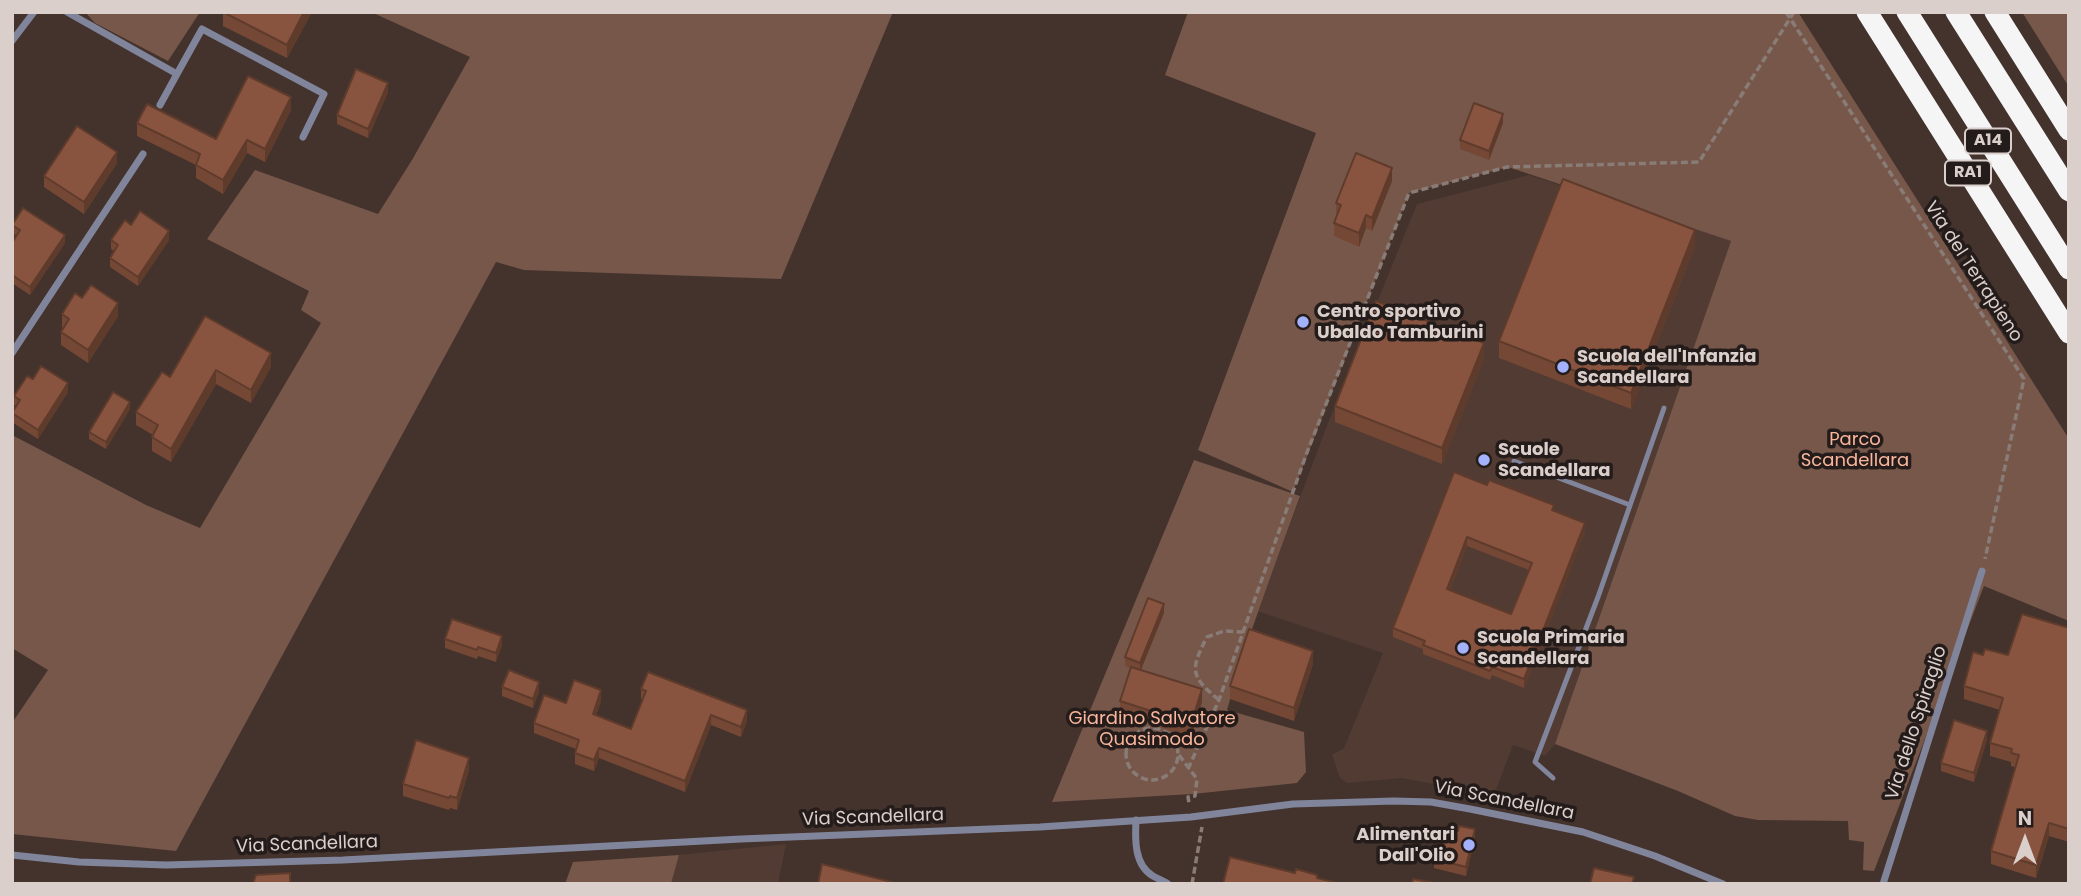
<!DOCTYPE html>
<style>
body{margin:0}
#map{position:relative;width:2081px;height:896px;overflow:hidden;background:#43332c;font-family:Poppins,sans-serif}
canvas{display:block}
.frame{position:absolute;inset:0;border:14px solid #dacfcb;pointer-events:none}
.north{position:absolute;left:1990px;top:805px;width:70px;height:70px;-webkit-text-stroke:5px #241c1a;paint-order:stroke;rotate:0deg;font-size:19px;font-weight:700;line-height:28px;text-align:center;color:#dacfcb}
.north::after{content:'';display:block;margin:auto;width:24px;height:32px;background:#dacfcb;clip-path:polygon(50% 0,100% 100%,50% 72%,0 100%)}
</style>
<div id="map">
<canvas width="2081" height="896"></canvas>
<div class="frame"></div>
<div class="north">N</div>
</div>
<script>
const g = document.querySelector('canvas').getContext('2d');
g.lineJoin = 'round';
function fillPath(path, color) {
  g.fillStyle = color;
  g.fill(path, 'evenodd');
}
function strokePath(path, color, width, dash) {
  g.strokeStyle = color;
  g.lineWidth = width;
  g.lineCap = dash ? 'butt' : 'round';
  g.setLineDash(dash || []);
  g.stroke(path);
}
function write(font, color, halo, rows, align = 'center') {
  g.font = font + ' Poppins,sans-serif';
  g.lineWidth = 7;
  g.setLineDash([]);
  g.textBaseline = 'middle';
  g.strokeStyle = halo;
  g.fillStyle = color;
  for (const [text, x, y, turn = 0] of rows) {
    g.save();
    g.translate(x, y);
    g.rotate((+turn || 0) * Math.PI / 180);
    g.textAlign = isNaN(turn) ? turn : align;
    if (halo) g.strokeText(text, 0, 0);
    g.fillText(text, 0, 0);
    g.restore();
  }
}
fillPath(new Path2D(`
 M 1529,175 L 1731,241 L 1555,744 L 1545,756 L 1513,745 L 1494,795 L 1401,778 L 1347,783 L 1340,778 L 1332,755 L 1344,748 L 1383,653 L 1257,611 L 1328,423 L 1417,204 Z
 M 786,844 L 778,884 L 671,884 L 679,855 Z`), '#513b32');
fillPath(new Path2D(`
 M 85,12 L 200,12 L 168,61 L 95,23 Z
 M 371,12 L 893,12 L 781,279 L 524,270 L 496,262 L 176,851 L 12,834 L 12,723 L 48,670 L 12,648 L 12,435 L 146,505 L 200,528 L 321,323 L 301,310 L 309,291 L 207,239 L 255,170 L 378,214 L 412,160 L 470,57 Z
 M 1188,12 L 1798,12 L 2069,439 L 2069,621 L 1984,586 L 1874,871 L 1863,870 L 1864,842 L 1849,840 L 1848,821 L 1758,820 L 1735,816 L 1678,791 L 1555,744 L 1731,241 L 1508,167 L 1409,193 L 1293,492 L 1198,450 L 1316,133 L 1165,75 Z
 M 2022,12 L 2069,12 L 2069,87 Z
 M 1194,460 L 1300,496 C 1274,567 1247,638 1227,710 L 1304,732 L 1306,772 L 1297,783 L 1193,794 L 1052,802 Z
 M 679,855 L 671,884 L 565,884 L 573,862 Z`), '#77574a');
strokePath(new Path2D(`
 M 1786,12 L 2024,379 L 1985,559
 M 1219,700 C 1190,676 1190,670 1207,637 L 1224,631 L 1243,632
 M1126 754a26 26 0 1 1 52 0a26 26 0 1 1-52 0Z
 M 1179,755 L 1197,779 L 1195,796 L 1188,797 L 1189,803
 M 1188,769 L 1219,700 L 1306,455 L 1409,193 L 1507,167 L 1699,162 L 1794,12
 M 1192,884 L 1202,827`), '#897c76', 3.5, [7, 3.5]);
strokePath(new Path2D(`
 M 1514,461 L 1630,505
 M 1553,778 L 1535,762 L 1598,597 L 1664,408`), '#80859c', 5);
strokePath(new Path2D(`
 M 67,12 L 177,74 L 202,29 L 324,94 L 303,137
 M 12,41 L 34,12
 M 160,105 L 177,74
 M 12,353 L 143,154
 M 1136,820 C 1135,839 1134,865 1153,876 C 1158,879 1164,881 1168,884
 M 12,855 L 79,862 L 166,865 L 343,860 L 741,839 L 1040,827 L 1191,817 L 1293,804 L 1394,801 L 1431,802 L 1470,809 L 1583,832 L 1655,856 L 1723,884
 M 1883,884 L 1982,571`), '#80859c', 7);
strokePath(new Path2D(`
 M 1867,12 L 2069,333
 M 1907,12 L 2069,269
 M 1956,12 L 2069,191
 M 1995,12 L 2069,130`), '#f5f5f5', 21);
fillPath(new Path2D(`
 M 223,12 L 312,12 L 287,58 L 223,26 Z
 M 388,92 L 368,138 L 337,124 L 337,115 Z
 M 291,110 L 265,162 L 247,153 L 223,194 L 196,178 L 196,165 L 137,136 L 137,123 L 216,139 Z
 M 1503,123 L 1489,160 L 1460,149 L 1460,140 Z
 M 117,163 L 84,214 L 44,187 L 44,176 Z
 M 1392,181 L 1372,231 L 1366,228 L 1359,247 L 1334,236 L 1334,223 L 1337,216 L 1336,216 L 1336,203 Z
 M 12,225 L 65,243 L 30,295 L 12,283 L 12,243 L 17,236 L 12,233 Z
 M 131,225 L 169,240 L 138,286 L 110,267 L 110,258 L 114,251 L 111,249 L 111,240 Z
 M 1695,246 L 1631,409 L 1499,358 L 1499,341 Z
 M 82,298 L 118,316 L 88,363 L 61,345 L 61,332 L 63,328 L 62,327 L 62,314 Z
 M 205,316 L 271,367 L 251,403 L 216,384 L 171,462 L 152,451 L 152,437 L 153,435 L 136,425 L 136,412 L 170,377 Z
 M 1484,359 L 1442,464 L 1335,422 L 1335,406 Z
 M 33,379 L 68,392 L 38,439 L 12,422 L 12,413 L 16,406 L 14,405 L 14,396 Z
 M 130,409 L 106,449 L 89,439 L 89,432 Z
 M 1454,472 L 1554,510 L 1585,532 L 1524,688 L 1492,675 L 1490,680 L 1423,654 L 1423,649 L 1393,637 L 1393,628 ZM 1467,546 L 1529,570 L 1511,614 L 1450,590 Z
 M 1164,613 L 1141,670 L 1202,702 L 1191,737 L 1120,715 L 1120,701 L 1130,668 L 1125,666 L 1125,657 Z
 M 2069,628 L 2069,842 L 2049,836 L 2036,878 L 1991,864 L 1991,851 L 2015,767 L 2011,766 L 2011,762 L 1990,756 L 1990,743 L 2000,710 L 1964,699 L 1964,686 L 2008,655 Z
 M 445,639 L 502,645 L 496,662 L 478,656 L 477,659 L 445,648 Z
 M 1313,664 L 1294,721 L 1230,699 L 1230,686 Z
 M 502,687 L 539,691 L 533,708 L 502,696 Z
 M 641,689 L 747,721 L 741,737 L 711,725 L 685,792 L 599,758 L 594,771 L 575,764 L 575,753 L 576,749 L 534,733 L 534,723 L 566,703 L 601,701 L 596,715 L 631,729 L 643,700 L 641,699 Z
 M 1987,740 L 1974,782 L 1941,771 L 1941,763 Z
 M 469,770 L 457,810 L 450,808 L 449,810 L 403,796 L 403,784 Z
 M 1458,831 L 1475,838 L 1466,876 L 1434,868 L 1434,859 Z`), '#754836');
fillPath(new Path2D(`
 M 304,12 L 312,12 L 287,58 L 287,45 Z
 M 388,83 L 388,92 L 368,138 L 368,129 Z
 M 291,97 L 291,110 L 265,162 L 265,149 Z
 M 1503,114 L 1503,123 L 1489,160 L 1489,151 Z
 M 247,140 L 247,153 L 223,194 L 223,180 Z
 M 117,152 L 117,163 L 84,214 L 84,202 Z
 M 1392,168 L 1392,181 L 1372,231 L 1372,218 Z
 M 1366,215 L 1366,228 L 1359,247 L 1359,233 Z
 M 1695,230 L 1695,246 L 1631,409 L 1631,393 Z
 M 169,231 L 169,240 L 138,286 L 138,277 Z
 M 65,235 L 65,243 L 30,295 L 30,287 Z
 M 118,303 L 118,316 L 88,363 L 88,350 Z
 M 1484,343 L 1484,359 L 1442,464 L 1442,448 Z
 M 271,353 L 271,367 L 251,403 L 251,390 Z
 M 216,370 L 216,384 L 171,462 L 171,449 Z
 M 68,383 L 68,392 L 38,439 L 38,430 Z
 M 130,402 L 130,409 L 106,449 L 106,442 Z
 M 1585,523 L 1585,532 L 1524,688 L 1524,679 Z
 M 1467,537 L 1467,546 L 1447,597 L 1447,589 Z
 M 1164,604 L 1164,613 L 1140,672 L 1140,663 Z
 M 502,636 L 502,645 L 496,662 L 496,653 Z
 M 1313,651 L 1313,664 L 1294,721 L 1294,708 Z
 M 539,682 L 539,691 L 533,708 L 533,699 Z
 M 1202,689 L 1202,702 L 1191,737 L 1191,724 Z
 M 601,690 L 601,701 L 593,724 L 593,714 Z
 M 747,710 L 747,721 L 741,737 L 741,727 Z
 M 711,715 L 711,725 L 685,792 L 685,781 Z
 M 1987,731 L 1987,740 L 1974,782 L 1974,773 Z
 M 599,748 L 599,758 L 594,771 L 594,760 Z
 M 469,758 L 469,770 L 457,810 L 457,798 Z
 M 2049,823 L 2049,836 L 2036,878 L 2036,865 Z
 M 1475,829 L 1475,838 L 1466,876 L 1466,867 Z`), '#5f3b2c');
const building = new Path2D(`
 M 223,12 L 304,12 L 287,45 Z
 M 356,69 L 388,83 L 368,129 L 337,115 Z
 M 248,76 L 291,97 L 265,149 L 247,140 L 223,180 L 196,165 L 200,154 L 137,123 L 147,104 L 216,139 Z
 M 1474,103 L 1503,114 L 1489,151 L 1460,140 Z
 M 77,126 L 117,152 L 84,202 L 44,176 Z
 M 1356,153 L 1392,168 L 1372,218 L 1366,215 L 1359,233 L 1334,223 L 1341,205 L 1336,203 Z
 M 1563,179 L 1695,230 L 1631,393 L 1499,341 Z
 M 23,208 L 65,235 L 30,287 L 12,275 L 12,243 L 20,230 L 12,225 Z
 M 140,211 L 169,231 L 138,277 L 110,258 L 118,245 L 111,240 L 125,220 L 131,225 Z
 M 91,285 L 118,303 L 88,350 L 61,332 L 69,319 L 62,314 L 75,293 L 82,298 Z
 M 1376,301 L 1484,343 L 1442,448 L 1335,406 Z
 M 205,316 L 271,353 L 251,390 L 216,370 L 171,449 L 152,437 L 158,425 L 136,412 L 162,372 L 170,377 Z
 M 41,366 L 68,383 L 38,430 L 12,413 L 20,400 L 14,396 L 27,376 L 33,379 Z
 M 113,392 L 130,402 L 106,442 L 89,432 Z
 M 1454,472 L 1487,485 L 1489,480 L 1554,505 L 1552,510 L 1585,523 L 1524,679 L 1492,667 L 1490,671 L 1423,645 L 1425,641 L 1393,628 ZM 1467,537 L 1532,563 L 1511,614 L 1447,589 Z
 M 1148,598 L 1164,604 L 1140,663 L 1125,657 Z
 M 2022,614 L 2069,628 L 2069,829 L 2049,823 L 2036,865 L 1991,851 L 2019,755 L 2011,753 L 2012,749 L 1990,743 L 2003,698 L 1964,686 L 1973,652 L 1983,655 L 1985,649 L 2008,655 Z
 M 452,619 L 502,636 L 496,653 L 478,647 L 477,650 L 445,639 Z
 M 1249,629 L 1313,651 L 1294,708 L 1230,686 Z
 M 1131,667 L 1202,689 L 1191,724 L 1120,701 Z
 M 509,670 L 539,682 L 533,699 L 502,687 Z
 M 648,672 L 747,710 L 741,727 L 711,715 L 685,781 L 599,748 L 594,760 L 575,753 L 579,740 L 534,723 L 544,695 L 566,703 L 574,680 L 601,690 L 593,714 L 631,729 L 646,691 L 641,689 Z
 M 1954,720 L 1987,731 L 1974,773 L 1941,763 Z
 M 416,740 L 469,758 L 457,798 L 450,796 L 449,798 L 403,784 Z
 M 1459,826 L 1475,829 L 1466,867 L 1434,859 L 1442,827 L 1458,831 Z
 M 1230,857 L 1295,873 L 1296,869 L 1317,875 L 1317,878 L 1341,884 L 1223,884 Z
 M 822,864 L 899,884 L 818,884 Z
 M 1594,868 L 1634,877 L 1632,884 L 1590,884 Z
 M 290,873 L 290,884 L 253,884 L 256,875 Z
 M 1413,879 L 1435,883 L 1435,884 L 1412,884 Z`);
fillPath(building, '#88543f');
strokePath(building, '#5f3b2c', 2);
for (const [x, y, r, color] of [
 [1303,322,7,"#a4b2fc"],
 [1563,367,7,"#a4b2fc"],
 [1484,460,7,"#a4b2fc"],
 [1463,648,7,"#a4b2fc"],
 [1469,845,7,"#a4b2fc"]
]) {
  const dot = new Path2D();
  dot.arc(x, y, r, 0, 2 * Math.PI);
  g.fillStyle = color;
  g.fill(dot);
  strokePath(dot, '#241c1a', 2.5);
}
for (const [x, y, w] of [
 [1988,141,46],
 [1968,173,46]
]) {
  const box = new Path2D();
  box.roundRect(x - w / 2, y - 12.5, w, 25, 5);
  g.fillStyle = '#241c1a';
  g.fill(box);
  strokePath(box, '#dacfcb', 2);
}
write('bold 16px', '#dacfcb', null, [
 ["A14",1988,141],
 ["RA1",1968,173]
]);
write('18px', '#dacfcb', '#241c1a', [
 ["Via del Terrapieno",1973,272,57],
 ["Via dello Spiraglio",1917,723,-72],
 ["Via Scandellara",1504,801,11],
 ["Via Scandellara",873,818,-2],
 ["Via Scandellara",307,845,-2]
]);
write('bold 18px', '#dacfcb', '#241c1a', [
 ["Centro sportivo",1317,312],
 ["Ubaldo Tamburini",1317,333],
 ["Scuola dell'Infanzia",1577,357],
 ["Scandellara",1577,378],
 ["Scuole",1498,450],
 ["Scandellara",1498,471],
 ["Scuola Primaria",1477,638],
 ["Scandellara",1477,659],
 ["Alimentari",1455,835,"right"],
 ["Dall'Olio",1455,856,"right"]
], 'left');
write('18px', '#f9b69c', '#241c1a', [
 ["Parco",1855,440],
 ["Scandellara",1855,461],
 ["Giardino Salvatore",1152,719],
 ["Quasimodo",1152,740]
]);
</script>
